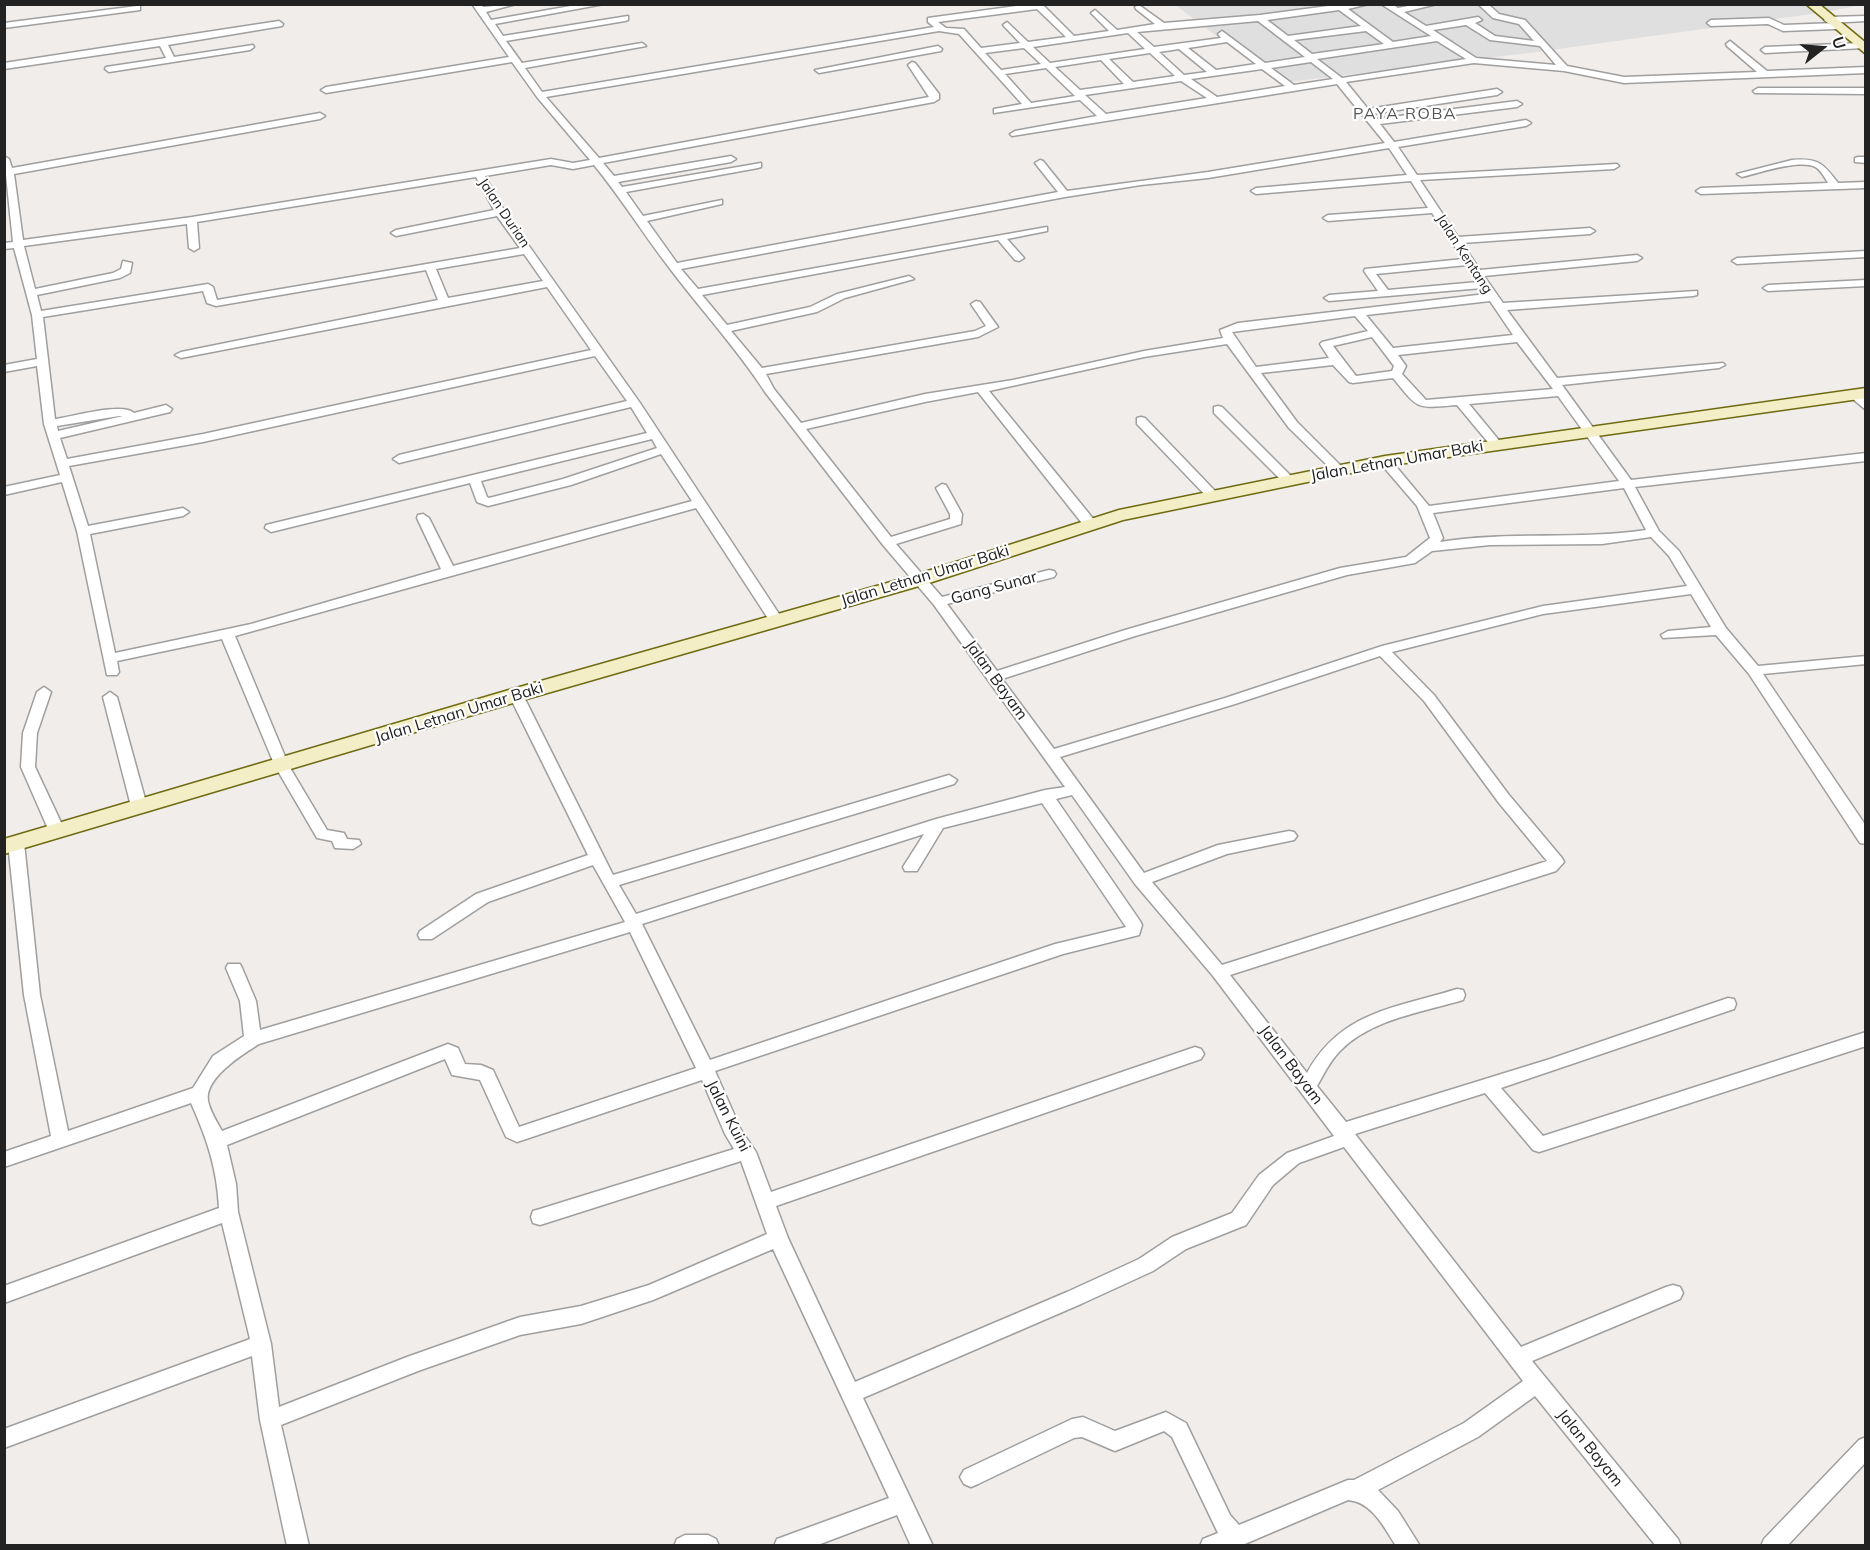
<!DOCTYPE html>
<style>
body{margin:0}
#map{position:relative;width:1870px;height:1550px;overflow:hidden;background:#f1edea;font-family:Mulish,sans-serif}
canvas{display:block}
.frame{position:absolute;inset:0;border:6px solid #222;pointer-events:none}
.north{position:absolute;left:1792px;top:18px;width:60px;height:60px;-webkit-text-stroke:4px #fff;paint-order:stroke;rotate:73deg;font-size:16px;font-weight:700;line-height:24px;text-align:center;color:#222}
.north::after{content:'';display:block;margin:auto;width:21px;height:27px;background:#222;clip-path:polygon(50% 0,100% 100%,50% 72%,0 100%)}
</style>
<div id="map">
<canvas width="1870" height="1550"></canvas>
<div class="frame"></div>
<div class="north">U</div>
</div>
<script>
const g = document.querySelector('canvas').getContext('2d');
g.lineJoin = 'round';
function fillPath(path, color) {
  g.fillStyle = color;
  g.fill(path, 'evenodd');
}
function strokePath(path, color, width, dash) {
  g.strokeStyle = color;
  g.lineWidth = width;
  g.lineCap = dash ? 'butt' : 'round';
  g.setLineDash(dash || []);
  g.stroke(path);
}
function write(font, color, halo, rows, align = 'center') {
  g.font = font + ' Mulish,sans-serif';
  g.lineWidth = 4.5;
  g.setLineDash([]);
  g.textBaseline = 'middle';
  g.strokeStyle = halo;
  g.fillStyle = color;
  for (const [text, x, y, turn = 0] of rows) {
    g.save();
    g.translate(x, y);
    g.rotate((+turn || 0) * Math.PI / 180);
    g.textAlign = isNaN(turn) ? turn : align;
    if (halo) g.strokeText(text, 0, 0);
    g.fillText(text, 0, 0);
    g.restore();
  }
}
fillPath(new Path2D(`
 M 1865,4 L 1826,12 L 1537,52 L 1280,83 L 1175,5 Z`), '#e0dfdf');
const street = new Path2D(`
 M 472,4 L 481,4 L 483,7 L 516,4 L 486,12 L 491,20 L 582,4 L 604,4 L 495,24 L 503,36 L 628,16 L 628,20 L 625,21 L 506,41 L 522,63 L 642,43 L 646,46 L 525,68 L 542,92 L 934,27 L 928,22 L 928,18 L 1031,4 L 1042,4 L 1074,36 L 1109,31 L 1091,13 L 1095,10 L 1117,30 L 1155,24 L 1136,9 L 1135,7 L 1139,5 L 1164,23 L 1260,15 L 1343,4 L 1369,4 L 1348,9 L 1393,42 L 1431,36 L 1381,4 L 1392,4 L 1398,8 L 1418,4 L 1437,4 L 1404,12 L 1426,26 L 1478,17 L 1482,20 L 1475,23 L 1495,36 L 1534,41 L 1519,24 L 1493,18 L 1478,4 L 1488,4 L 1499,14 L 1525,20 L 1567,66 L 1624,77 L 1757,72 L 1727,46 L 1726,44 L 1730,41 L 1767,71 L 1866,67 L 1866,73 L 1624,83 L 1564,71 L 1474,63 L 1346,82 L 1368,109 L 1497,89 L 1502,92 L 1497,95 L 1372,114 L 1376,119 L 1517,101 L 1522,104 L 1517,107 L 1380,124 L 1394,142 L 1526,120 L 1531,123 L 1526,126 L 1398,147 L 1417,175 L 1617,164 L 1619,166 L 1614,169 L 1420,180 L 1458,237 L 1590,228 L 1595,231 L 1590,234 L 1462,243 L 1480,270 L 1637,255 L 1642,258 L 1637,261 L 1484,276 L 1503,303 L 1697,291 L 1697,295 L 1693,296 L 1507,310 L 1557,378 L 1723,363 L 1725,365 L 1719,368 L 1562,385 L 1631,480 L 1866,453 L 1866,461 L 1635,487 L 1659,531 L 1679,551 L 1726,628 L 1758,666 L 1866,656 L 1866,664 L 1763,674 L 1866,826 L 1866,844 L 1860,843 L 1749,674 L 1716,635 L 1663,638 L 1661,635 L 1668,631 L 1711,627 L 1691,594 L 1543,614 L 1392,652 L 1434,695 L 1509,795 L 1562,858 L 1564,862 L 1556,871 L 1230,975 L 1307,1073 C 1341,1011 1396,1008 1457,989 L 1463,990 L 1465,995 L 1463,1000 C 1423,1012 1371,1019 1340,1051 C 1330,1061 1324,1074 1317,1086 L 1346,1122 L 1550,1059 L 1728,998 L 1734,999 L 1736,1004 L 1734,1009 L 1501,1088 L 1543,1136 L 1866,1032 L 1866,1046 L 1539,1152 L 1533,1150 L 1485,1093 L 1355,1134 L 1521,1347 L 1666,1287 L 1673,1285 L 1680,1287 L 1683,1293 L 1680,1299 L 1532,1361 L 1678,1539 L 1681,1546 L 1656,1546 L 1535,1396 L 1478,1437 L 1378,1490 L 1398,1511 L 1420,1546 L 1396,1546 C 1384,1527 1372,1502 1348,1500 L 1240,1546 L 1200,1546 L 1203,1539 L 1218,1533 L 1172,1437 L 1164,1431 L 1115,1451 L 1082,1437 L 1074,1438 L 978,1484 L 971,1487 L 964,1484 L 960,1477 L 964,1470 L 1072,1419 L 1083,1417 L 1115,1431 L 1166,1412 L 1186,1423 L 1230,1515 L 1239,1525 L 1348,1480 L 1354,1480 L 1464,1423 L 1523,1381 L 1344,1147 L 1299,1163 L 1273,1185 L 1246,1225 L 1186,1249 L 1153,1271 L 1081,1304 L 863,1398 L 933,1546 L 911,1546 L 897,1515 L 815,1546 L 774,1546 L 777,1539 L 889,1498 L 773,1249 L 653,1300 L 581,1324 L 520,1335 L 418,1371 L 281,1425 L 309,1546 L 287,1546 L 260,1420 L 252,1356 L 4,1448 L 4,1429 L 250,1339 L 222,1223 L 4,1303 L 4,1286 L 219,1208 C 217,1168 207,1139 191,1103 L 4,1167 L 4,1152 L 51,1136 L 24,995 L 8,843 L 10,839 L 16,838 L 24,843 L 40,995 L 68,1131 L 193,1088 L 213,1056 L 244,1036 L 240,1001 L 226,968 L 228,964 L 240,964 L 242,968 L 256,1001 L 260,1030 L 625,922 L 593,865 L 488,902 L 432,939 L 420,939 L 418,935 L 420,931 L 476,894 L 588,855 L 509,695 L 511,692 L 516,690 L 523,695 L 613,875 L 949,775 L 957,780 L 954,784 L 619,885 L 636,914 L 936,819 L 1045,790 L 1065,787 L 934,605 L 883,545 L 765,392 C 737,349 702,311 671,270 C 643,234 622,199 594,165 L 573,169 L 551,165 L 485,176 L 505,212 L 640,403 L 783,620 L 781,623 L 771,623 L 696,508 L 235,636 L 289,766 L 327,830 L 344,833 L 347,839 L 359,840 L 361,844 L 353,849 L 335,848 L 332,841 L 317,838 L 275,766 L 222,639 L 117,661 L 119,672 L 117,675 L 107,675 L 77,531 L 62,482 L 4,495 L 4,487 L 60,475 L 44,424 L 37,366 L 4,372 L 4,365 L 37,359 L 32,315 L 14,248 L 4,249 L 4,243 L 13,242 L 4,156 L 9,159 L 12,168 L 320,113 L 325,116 L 320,119 L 14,174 L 23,240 L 192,217 L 551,159 L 573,163 L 590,160 L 537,97 L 512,62 L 326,93 L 321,90 L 326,87 L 509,57 ZM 1037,9 L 1066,37 L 1028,42 L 1007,22 L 1003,25 L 1020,43 L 981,48 L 964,29 L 946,28 L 938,22 ZM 1339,10 L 1361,26 L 1288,36 L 1267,20 ZM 1258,21 L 1305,57 L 1265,63 L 1222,31 L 1218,34 L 1221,38 L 1154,47 L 1137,32 ZM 1466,25 L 1490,40 L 1540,46 L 1556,65 L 1476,58 L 1433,30 ZM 939,31 L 959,34 L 1022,104 L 994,109 L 994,113 L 1080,100 L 1097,116 L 1015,131 L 1010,134 L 1012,136 L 1337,84 L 1385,143 L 1208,172 L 1067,191 L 1043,161 L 1040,160 L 1035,163 L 1058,192 L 677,263 L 647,221 L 722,204 L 722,200 L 643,216 L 626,192 L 758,168 L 761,167 L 761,163 L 622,187 L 618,182 L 731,162 L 736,159 L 731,156 L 614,176 L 603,163 L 934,102 L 939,99 L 939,94 L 915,63 L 912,62 L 908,65 L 929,97 L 599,158 L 546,97 ZM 1366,31 L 1384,44 L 1312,54 L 1294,40 ZM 1128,33 L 1145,49 L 1050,63 L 1033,47 ZM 1437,41 L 1466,59 L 1342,78 L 1317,59 ZM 1227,42 L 1256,64 L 1216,70 L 1188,48 ZM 1024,48 L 1041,64 L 1001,70 L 985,53 ZM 1179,49 L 1207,72 L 1184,75 L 1159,52 ZM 1150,53 L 1175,76 L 1133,82 L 1109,59 ZM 1101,60 L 1124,84 L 1080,90 L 1055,67 ZM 1311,62 L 1333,79 L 1294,85 L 1271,68 ZM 1046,68 L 1075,96 L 1031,103 L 1005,74 ZM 1262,69 L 1285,86 L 1217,97 L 1191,79 ZM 1181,81 L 1207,98 L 1106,114 L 1085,95 ZM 1389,148 L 1407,175 L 1256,188 L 1251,191 L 1256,194 L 1411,181 L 1428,208 L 1328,215 L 1323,218 L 1328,221 L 1432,213 L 1463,259 L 1365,269 L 1364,271 L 1378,291 L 1329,295 L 1324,298 L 1329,301 L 1482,288 L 1486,294 L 1238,323 L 1220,330 L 1223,338 L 1144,351 L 1013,380 L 925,394 L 801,423 L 774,389 L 766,374 L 978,337 L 998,327 L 980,302 L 976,301 L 971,304 L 986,326 L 975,331 L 762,368 L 731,331 L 817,312 L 845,298 L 914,279 L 909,276 L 837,294 L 810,307 L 727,325 L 702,295 L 998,240 L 1015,260 L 1019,261 L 1024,258 L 1007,239 L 1047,231 L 1047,227 L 698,289 L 681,269 L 1065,197 L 1141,185 L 1208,178 ZM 476,177 L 494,210 L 396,230 L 391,233 L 396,236 L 497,216 L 520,248 L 217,300 L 213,287 L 208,284 L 41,311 L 37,295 L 120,278 L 130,273 L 132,263 L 123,261 L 121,269 L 113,273 L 35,289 L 24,246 L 187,224 L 189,248 L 194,251 L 199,248 L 197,222 ZM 524,254 L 543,281 L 448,298 L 436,269 ZM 1467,265 L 1478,282 L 1388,290 L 1376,274 ZM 426,270 L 438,300 L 181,352 L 175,355 L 181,358 L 547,287 L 591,350 L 203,434 L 67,459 L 60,438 L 170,412 L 172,409 L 166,405 L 134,413 C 123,402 71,417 55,419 L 43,317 L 203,291 L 207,303 L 216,306 ZM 1490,301 L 1513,335 L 1393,348 L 1366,315 ZM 1355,316 L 1368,331 L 1322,342 L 1320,344 L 1329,358 L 1256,367 L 1232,332 ZM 1372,337 L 1394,366 L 1392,371 L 1356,376 L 1333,346 ZM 1517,342 L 1553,389 L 1426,400 L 1402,374 L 1406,366 L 1398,355 ZM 1227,344 L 1289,428 L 1335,473 L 1343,473 L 1345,470 L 1297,422 L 1261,373 L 1333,365 L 1349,382 L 1353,383 L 1393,378 C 1420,411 1415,408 1457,405 L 1492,447 L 1496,448 L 1502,444 L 1469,404 L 1558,396 L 1619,481 L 1429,506 L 1389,458 L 1381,458 L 1381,464 L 1417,506 L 1430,538 L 1406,557 L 1340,568 L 1125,630 L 997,671 L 947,604 L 1054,577 L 1056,574 L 1054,571 L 1049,570 L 942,597 L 896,544 L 961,524 L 962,514 L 946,485 L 942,484 L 936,488 L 950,514 L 950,519 L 891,537 L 806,429 L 925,402 L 978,392 L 1085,527 L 1090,528 L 1096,524 L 1095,521 L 989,391 L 1144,357 ZM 595,356 L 627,401 L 399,455 L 393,459 L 399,463 L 631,407 L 647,433 L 266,525 L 265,528 L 271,532 L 470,483 L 477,502 L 488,506 L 571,485 L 661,454 L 692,501 L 453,566 L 429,518 L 423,514 L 418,515 L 417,518 L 441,569 L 251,624 L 115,653 L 90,534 L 183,516 L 189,512 L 183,508 L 88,526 L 69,466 L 203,442 ZM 119,416 L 123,416 L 58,431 L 57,426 ZM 652,439 L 657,448 L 563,479 L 489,498 L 487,497 L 481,481 ZM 1624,488 L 1646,530 C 1578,540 1508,531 1440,542 L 1443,538 L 1433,513 ZM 1651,537 L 1669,556 L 1687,586 L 1543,606 L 1382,646 L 1225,698 L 1054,749 L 1002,679 L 1135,636 L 1347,575 L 1415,563 L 1432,551 L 1490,545 L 1602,544 ZM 1380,656 L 1424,701 L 1499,803 L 1547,861 L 1222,965 L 1152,882 L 1227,854 L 1294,840 L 1297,836 L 1294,832 L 1289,831 L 1218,845 L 1144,873 L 1060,757 L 1235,704 ZM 1072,795 L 1135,884 L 1213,976 L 1334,1136 L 1287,1153 L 1259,1175 L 1232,1213 L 1172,1237 L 1139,1259 L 1067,1292 L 855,1382 L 788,1238 L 776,1206 L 1201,1059 L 1204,1054 L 1201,1049 L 1195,1047 L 771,1192 L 756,1152 L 741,1130 L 715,1071 L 1063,954 L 1139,935 L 1142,925 L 1140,921 L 1056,799 ZM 1042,803 L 1126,927 L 1055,944 L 710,1060 L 642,924 L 924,834 L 903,867 L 905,871 L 917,871 L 943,828 ZM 630,932 L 696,1068 L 519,1127 L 493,1070 L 481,1065 L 465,1064 L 458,1048 L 448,1044 L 222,1131 C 217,1122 210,1111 208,1101 C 204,1078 243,1054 259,1044 ZM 445,1059 L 452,1075 L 480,1080 L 506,1137 L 517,1142 L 702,1080 L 725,1134 L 734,1149 L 540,1209 L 533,1211 L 531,1217 L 533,1223 L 540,1225 L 741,1161 L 767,1234 L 649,1285 L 581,1306 L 520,1317 L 407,1357 L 279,1407 L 271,1344 L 238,1212 L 236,1184 L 227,1145 Z
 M 137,6 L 140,6 L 140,10 L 4,28 L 4,23 Z
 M 1866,16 L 1866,21 L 1828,23 L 1824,20 L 1828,17 Z
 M 1769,18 L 1784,25 L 1836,23 L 1840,26 L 1836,29 L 1783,31 L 1768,24 L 1711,26 L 1707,23 L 1711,20 Z
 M 279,21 L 283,24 L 282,26 L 168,45 L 174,57 L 253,45 L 254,47 L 250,50 L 109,72 L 105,69 L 106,67 L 166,58 L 160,46 L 4,69 L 4,63 Z
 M 1861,43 L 1865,46 L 1864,48 L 1765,53 L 1761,50 L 1765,47 Z
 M 938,46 L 942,49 L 941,51 L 819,73 L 815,70 Z
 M 1758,88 L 1866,88 L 1866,94 L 1755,93 L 1753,91 Z
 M 1858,157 L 1866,157 L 1866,163 L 1855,162 L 1855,158 Z
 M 1792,160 C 1818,158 1823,163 1838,183 L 1866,182 L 1866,188 L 1701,194 L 1696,191 L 1701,188 L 1828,183 C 1825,178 1822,172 1817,168 C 1802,158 1759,173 1742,177 L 1737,174 Z
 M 1866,251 L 1866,257 L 1737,264 L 1732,261 L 1737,258 Z
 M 1866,280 L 1866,286 L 1768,291 L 1763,288 L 1768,285 Z
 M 1853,390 L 1866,400 L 1866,410 L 1847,394 Z
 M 1218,406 L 1222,407 L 1292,477 L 1292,483 L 1284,483 L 1214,413 L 1214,407 Z
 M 1141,417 L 1145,418 L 1217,493 L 1217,499 L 1209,499 L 1137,424 L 1137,418 Z
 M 44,687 L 51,692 L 37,733 L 35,767 L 65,831 L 57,836 L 49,831 L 21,767 L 23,733 L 37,692 Z
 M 110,692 L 117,697 L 147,806 L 139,811 L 131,806 L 103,697 Z
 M 1866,1437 L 1866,1462 L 1787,1546 L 1761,1546 L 1764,1539 L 1859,1440 Z
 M 685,1535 L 708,1535 L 716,1539 L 719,1546 L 674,1546 L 677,1539 Z`);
const secondary = new Path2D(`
 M 1806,4 L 1819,4 L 1866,43 L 1866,54 Z
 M 1866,388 L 1866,398 L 1385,466 L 1123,520 L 926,584 L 523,700 L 4,854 L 4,839 L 509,690 L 912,576 L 1119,510 L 1385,456 Z`);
strokePath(street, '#9f9f9f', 3);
strokePath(secondary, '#6f6b12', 3);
fillPath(street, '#fff');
fillPath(secondary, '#f3eec5');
write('14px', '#222', '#fff', [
 ["Jalan Durian",504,213,56],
 ["Jalan Kentang",1464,254,57]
]);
g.letterSpacing = '1.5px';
write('16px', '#555', '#fff', [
 ["PAYA ROBA",1405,114]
]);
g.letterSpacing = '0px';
write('16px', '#222', '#fff', [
 ["Jalan Letnan Umar Baki",1397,461,-10],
 ["Jalan Letnan Umar Baki",925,576,-17],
 ["Gang Sunar",994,588,-15],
 ["Jalan Bayam",996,680,54],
 ["Jalan Letnan Umar Baki",459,713,-17],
 ["Jalan Bayam",1291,1065,53],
 ["Jalan Kuini",728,1116,63],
 ["Jalan Bayam",1590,1448,51]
]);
</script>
